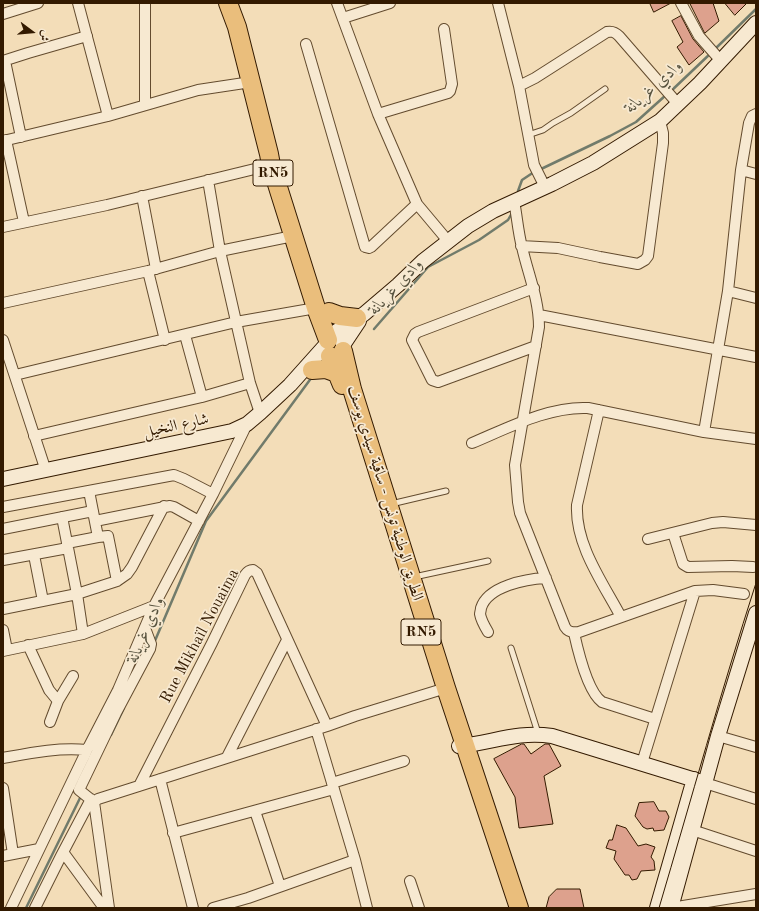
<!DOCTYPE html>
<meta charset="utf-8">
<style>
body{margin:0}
#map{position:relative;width:759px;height:911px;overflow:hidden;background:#f3ddb8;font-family:"Old Standard TT",Amiri,serif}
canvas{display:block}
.frame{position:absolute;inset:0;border:4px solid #331a00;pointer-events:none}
.north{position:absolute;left:12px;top:12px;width:40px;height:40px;-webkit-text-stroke:3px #f7e9d1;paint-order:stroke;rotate:106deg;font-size:11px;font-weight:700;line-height:16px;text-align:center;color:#331a00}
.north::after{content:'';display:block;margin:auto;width:14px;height:18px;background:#331a00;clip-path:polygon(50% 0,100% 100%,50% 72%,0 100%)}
</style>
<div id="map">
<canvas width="759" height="911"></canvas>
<div class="frame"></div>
<div class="north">ش</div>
</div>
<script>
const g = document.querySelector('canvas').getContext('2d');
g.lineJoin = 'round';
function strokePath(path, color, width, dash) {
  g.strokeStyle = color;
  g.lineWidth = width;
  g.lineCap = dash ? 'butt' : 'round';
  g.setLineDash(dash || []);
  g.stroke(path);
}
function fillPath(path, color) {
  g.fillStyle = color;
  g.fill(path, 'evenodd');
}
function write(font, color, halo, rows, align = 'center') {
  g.font = font + ' "Old Standard TT",Amiri,serif';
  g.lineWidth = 3.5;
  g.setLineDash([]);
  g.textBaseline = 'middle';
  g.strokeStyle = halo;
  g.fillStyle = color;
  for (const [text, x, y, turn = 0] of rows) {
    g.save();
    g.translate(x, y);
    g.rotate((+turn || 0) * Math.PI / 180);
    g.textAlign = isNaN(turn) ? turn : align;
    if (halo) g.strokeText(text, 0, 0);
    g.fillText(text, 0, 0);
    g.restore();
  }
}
strokePath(new Path2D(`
 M 715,49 L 756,9
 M 670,92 L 711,53
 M 539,170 L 610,136 L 636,122 L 666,95
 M 518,191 L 522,180 L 534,172
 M 374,329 L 428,267 L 479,240 L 508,220 L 512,213
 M 154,643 L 206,521 L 312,377
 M 111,735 L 124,708
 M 26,908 L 81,796`), '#717b6b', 2.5);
const building = new Path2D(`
 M 650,3 L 671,3 L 654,12 Z
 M 690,3 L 713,3 L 719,21 L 705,33 Z
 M 725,3 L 747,3 L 735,15 Z
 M 681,16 L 693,39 L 704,52 L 689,65 L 677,47 L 683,42 L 672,21 Z
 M 522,744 L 524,744 L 531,754 L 545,744 L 549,744 L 561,766 L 544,776 L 553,824 L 519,828 L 515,797 L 494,759 Z
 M 654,802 L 659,811 L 666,811 L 669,817 L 664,830 L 654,831 L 653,828 L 647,829 L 643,827 L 635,816 L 639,803 Z
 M 617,825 L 626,828 L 638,846 L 646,844 L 655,847 L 651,857 L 654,861 L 655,870 L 641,871 L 637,879 L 632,880 L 629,875 L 625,875 L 614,859 L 616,851 L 606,848 L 609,840 L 612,840 Z
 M 557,889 L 580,889 L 584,908 L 546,908 L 549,897 Z`);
fillPath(building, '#dda18d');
strokePath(building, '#331a00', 1);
const lane = new Path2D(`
 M 528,135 L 543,130 L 553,123 L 571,113 L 605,89
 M 391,504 L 446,491
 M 414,577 L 488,561
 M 511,648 L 538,733`);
const street = new Path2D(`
 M 78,3 L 108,116
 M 145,3 L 145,105
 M 337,3 L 378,114 L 417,204 L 448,241
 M 498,3 L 519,86 L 534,165 L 545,187
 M 681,3 L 699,36 L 721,61
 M 3,14 L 38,3
 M 343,18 L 390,3
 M 306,44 L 365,247 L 369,248 L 371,247 L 417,204
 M 3,61 L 28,53 L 87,36
 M 5,61 L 21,137
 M 519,86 L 535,78 L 607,32 C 612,31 615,32 619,36 L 678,104
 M 378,114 L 448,93 L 450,91 L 452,84 L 444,29
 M 6,140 L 24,222
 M 3,141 L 108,116 L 198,90 L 251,82
 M 741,170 L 756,174
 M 208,180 L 220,251 L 250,383 L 260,413
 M 142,196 L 156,269
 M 514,201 C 517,216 518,232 522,247 C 528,274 539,299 539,327 L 515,465 L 518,502 L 520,513 L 565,627 C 568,632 572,633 579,632 L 695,591 L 713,590 L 744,594
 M 3,227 L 107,205 L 271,165
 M 521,246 L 558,248 L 600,257 L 638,264 L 645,260 L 648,256 L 663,143 L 663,133 L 660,121
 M 148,271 L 165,340
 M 534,288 L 418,332 L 415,334 L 412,340 L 432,380 L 438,382 L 536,346
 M 728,291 L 756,298
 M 3,303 L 148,271 L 220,251 L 293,236
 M 539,315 L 756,357
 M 185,335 L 202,397
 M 3,340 L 46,471
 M 15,375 L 236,322 L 316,308
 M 599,410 L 577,505 C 575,545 603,583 621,617
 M 704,432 L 728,291 L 741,170 L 749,123 L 752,116 L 756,114
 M 34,436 L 202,397 L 250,383
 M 472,443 C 508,428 549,406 588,408 L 704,432 L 756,439
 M 89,491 L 98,537
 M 3,507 L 174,475 L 184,479 L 213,494
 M 62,517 L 77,594 L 83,634
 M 95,521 L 170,506 L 174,507 L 199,521
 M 3,529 L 93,511
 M 673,533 L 683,564 L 688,567 L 732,566 L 753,567
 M 648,539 L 712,523 L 723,522 L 756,525
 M 67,543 L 98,537 L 108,536 L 117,581
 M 34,555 L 43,601
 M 3,560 L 68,548
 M 3,609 L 77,594 L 117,581 L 127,574 L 132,567 L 164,506
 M 3,630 L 7,650
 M 488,632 C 485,627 481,620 480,614 C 480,613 481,610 481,608 C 488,586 526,579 546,578
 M 574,633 C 578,651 588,692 602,702 L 655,719
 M 28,645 L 49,690 L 58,701
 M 3,651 L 83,634 L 154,606 L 213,494 L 247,424
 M 50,722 L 58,701 L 73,676
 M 316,729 L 355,860
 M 718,736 L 756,747
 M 227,757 L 287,640
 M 3,758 C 30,753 59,747 87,750
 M 642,763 L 695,591
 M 160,779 L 193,908
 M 332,783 L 404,761
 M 705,783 L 756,799
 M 139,786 L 212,643 L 245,575 C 247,572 249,570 253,570 L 257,573 L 327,726
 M 3,788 L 13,854
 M 94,802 L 79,790 L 116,713 L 150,649 L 151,644 L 145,628
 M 255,811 L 280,886
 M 686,828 L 756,851
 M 173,833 L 334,789
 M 63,852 L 104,908
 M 3,856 L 39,849
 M 410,881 L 419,908
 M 11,908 L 87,750 L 118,690 L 154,606
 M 35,908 L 61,856 L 91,799
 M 109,908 L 94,802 L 98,799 L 327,726 L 355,716 L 446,688
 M 213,908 L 248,898 L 355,860 L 367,908
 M 671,908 L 756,894`);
const secondary = new Path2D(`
 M 332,338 L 337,331 L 364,314 L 398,285 L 423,261 L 468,226 L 493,211 L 552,184 L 593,163 L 660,121 L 700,83 L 756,23
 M 343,345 L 359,321
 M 3,479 L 232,431 L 247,424 L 260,413 L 290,385 L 324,347
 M 459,746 C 492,743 516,731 552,736 L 705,783
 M 657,908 L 694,779
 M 671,908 L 718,736 L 756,613`);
const highway = new Path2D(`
 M 228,3 L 237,27 L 269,154 L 271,165 L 316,308 L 328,340
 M 329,312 L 340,316 L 357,318
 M 343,351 L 352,389 L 446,688 L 519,908
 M 330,356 L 342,385
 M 312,370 L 326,369 L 337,373`);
strokePath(lane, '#634b2e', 7);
strokePath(street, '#634b2e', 12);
strokePath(secondary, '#331a00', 16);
strokePath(highway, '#331a00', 20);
strokePath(lane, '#f7e9d1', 5);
strokePath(street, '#f7e9d1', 10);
strokePath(secondary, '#f7e9d1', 14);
strokePath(highway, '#eabe7c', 18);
strokePath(new Path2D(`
 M 659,908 C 691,800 721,691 756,583`), '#331a00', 1);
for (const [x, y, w] of [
 [273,173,40],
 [421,632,40]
]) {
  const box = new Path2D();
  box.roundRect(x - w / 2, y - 13, w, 26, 3);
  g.fillStyle = '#f7e9d1';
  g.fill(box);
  strokePath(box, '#331a00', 1);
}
write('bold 15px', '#331a00', null, [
 ["RN5",273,173],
 ["RN5",421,632]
]);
write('16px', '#331a00', '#f7e9d1', [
 ["شارع النخيل",176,426,-12],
 ["الطريق الوطنية تونس - ساقية سيدي يوسف",385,493,73],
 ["Rue Mikhaïl Nouaima",200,636,-62]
]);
write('italic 17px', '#57523e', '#f7e9d1', [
 ["وادي غريانة",654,87,-42],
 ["وادي غريانة",396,287,-47],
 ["وادي غريانة",146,630,-67]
]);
</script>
